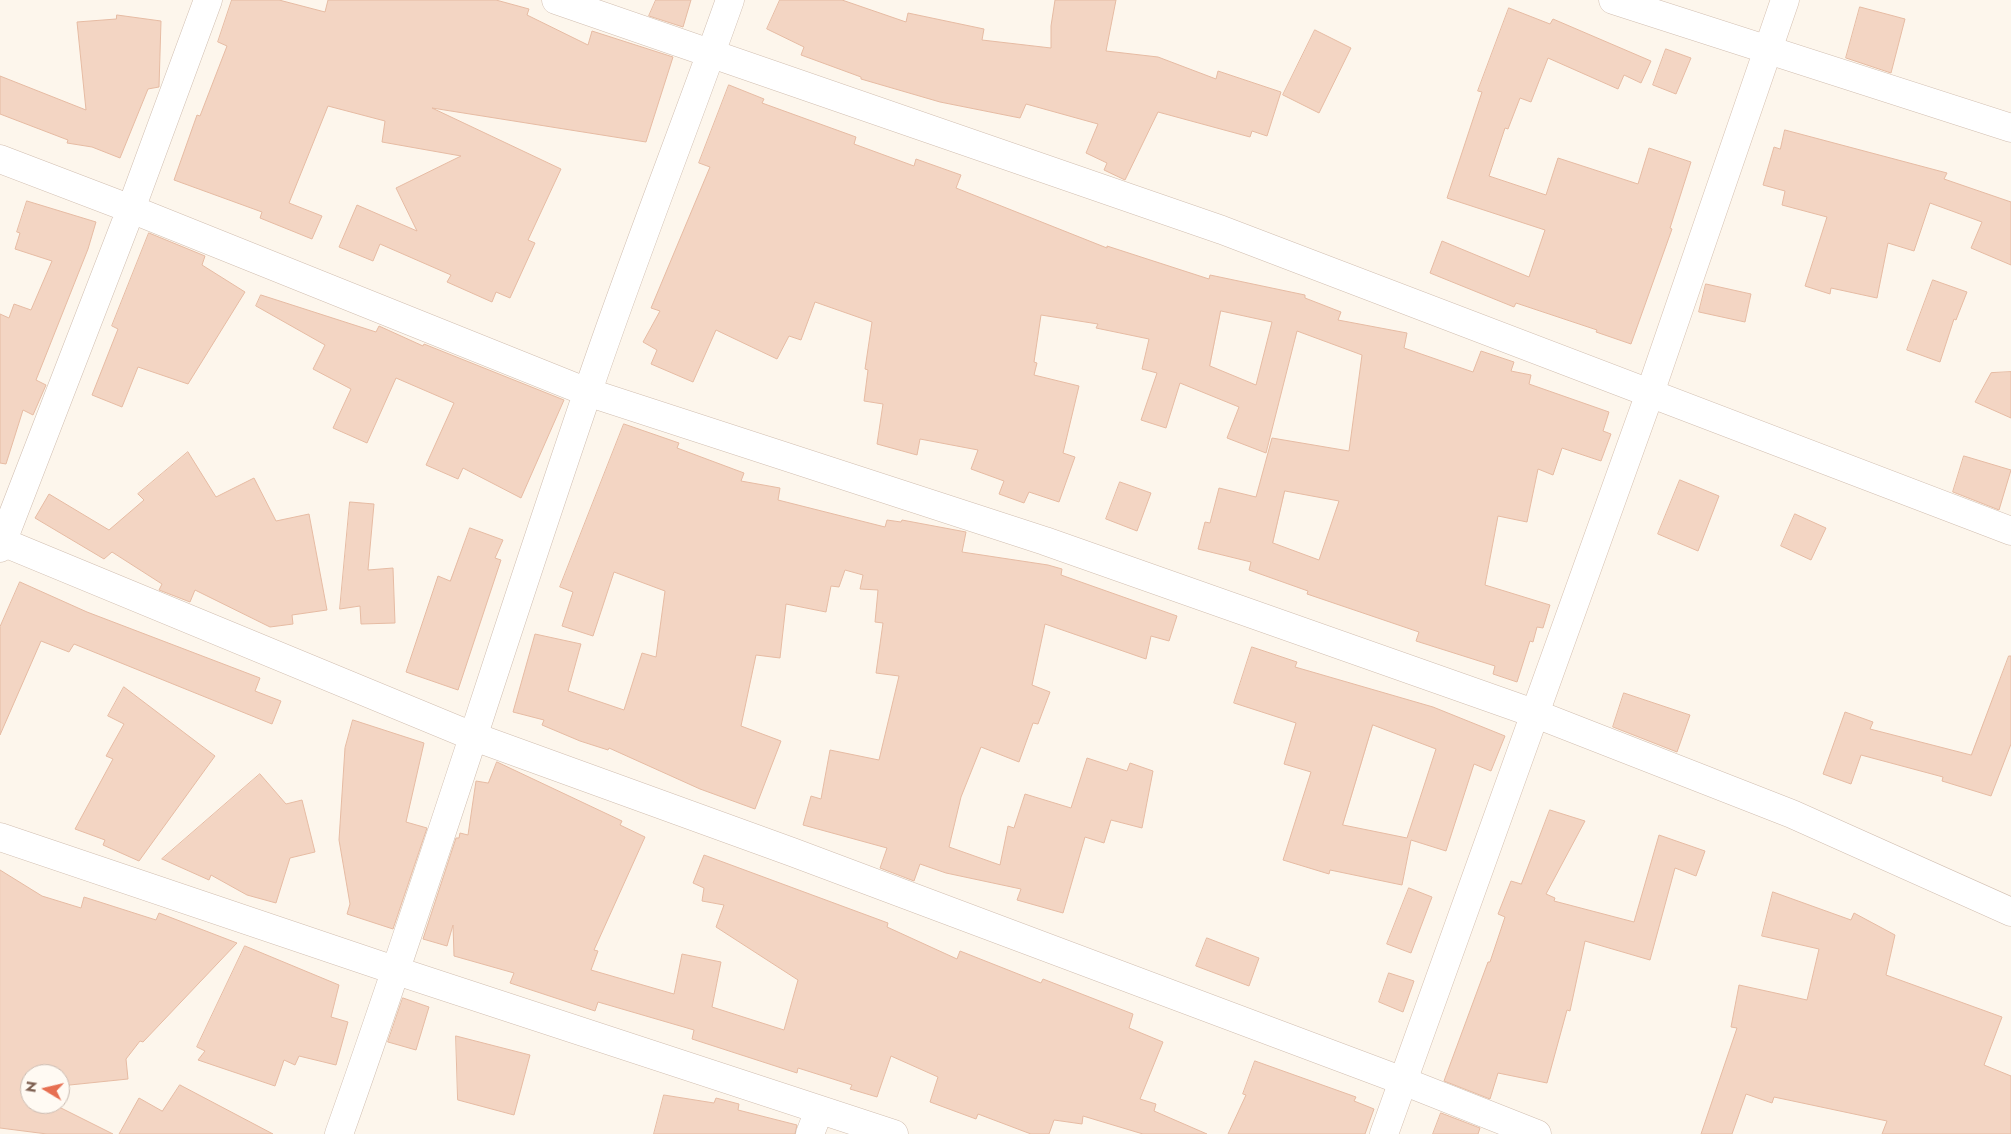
<!DOCTYPE html>
<style>
body{margin:0}
#map{position:relative;width:2011px;height:1134px;overflow:hidden;background:#fdf6ec;font-family:Jost,sans-serif}
canvas{display:block}
.north{position:absolute;left:20px;top:1064px;width:50px;height:50px;box-sizing:border-box;background:#fffaf3;border:1px solid #cabbb1;border-radius:50%;rotate:279deg;font-size:14px;font-weight:700;line-height:20px;text-align:center;color:#7a5c4d}
.north::after{content:'';display:block;margin:auto;width:18px;height:22px;background:#e76f51;clip-path:polygon(50% 0,100% 100%,50% 72%,0 100%)}
</style>
<div id="map">
<canvas width="2011" height="1134"></canvas>
<div class="north">N</div>
</div>
<script>
const g = document.querySelector('canvas').getContext('2d');
g.lineJoin = 'round';
function fillPath(path, color) {
  g.fillStyle = color;
  g.fill(path, 'evenodd');
}
function strokePath(path, color, width, dash) {
  g.strokeStyle = color;
  g.lineWidth = width;
  g.lineCap = dash ? 'butt' : 'round';
  g.setLineDash(dash || []);
  g.stroke(path);
}
const building = new Path2D(`
 M 232,0 L 279,0 L 325,12 L 328,0 L 496,0 L 529,9 L 527,15 L 588,45 L 592,31 L 673,57 L 646,142 L 432,108 L 561,169 L 528,240 L 535,243 L 510,298 L 496,292 L 492,302 L 447,282 L 451,275 L 380,244 L 373,261 L 339,247 L 357,205 L 417,231 L 396,188 L 461,156 L 382,142 L 385,121 L 328,106 L 289,203 L 322,216 L 312,239 L 260,218 L 262,212 L 174,180 L 197,115 L 200,116 L 227,46 L 218,42 Z
 M 656,0 L 691,0 L 683,27 L 649,16 Z
 M 780,0 L 842,0 L 906,22 L 908,13 L 984,29 L 982,40 L 1051,48 L 1051,26 L 1055,0 L 1116,0 L 1106,51 L 1158,57 L 1216,79 L 1218,71 L 1281,92 L 1267,136 L 1252,131 L 1250,137 L 1158,112 L 1125,180 L 1104,170 L 1107,163 L 1086,153 L 1098,124 L 1026,104 L 1020,118 L 940,102 L 861,79 L 861,77 L 801,55 L 804,47 L 767,29 Z
 M 1860,7 L 1905,19 L 1891,73 L 1846,58 Z
 M 1509,8 L 1550,24 L 1553,19 L 1651,61 L 1641,83 L 1624,75 L 1618,89 L 1548,58 L 1531,102 L 1520,98 L 1508,129 L 1505,128 L 1489,176 L 1546,195 L 1558,158 L 1638,184 L 1649,148 L 1691,162 L 1670,228 L 1672,229 L 1631,344 L 1596,332 L 1597,330 L 1516,303 L 1514,307 L 1430,273 L 1442,241 L 1529,277 L 1545,230 L 1447,198 L 1482,92 L 1478,91 Z
 M 117,15 L 161,21 L 159,87 L 148,89 L 120,158 L 92,147 L 67,143 L 68,140 L 0,114 L 0,76 L 86,110 L 77,22 L 116,19 Z
 M 1315,30 L 1351,48 L 1319,113 L 1283,95 Z
 M 1666,49 L 1691,58 L 1676,94 L 1653,85 Z
 M 729,85 L 764,99 L 762,103 L 856,137 L 854,144 L 914,166 L 916,159 L 961,175 L 956,188 L 1107,248 L 1107,246 L 1209,279 L 1210,275 L 1305,295 L 1305,298 L 1341,312 L 1338,320 L 1407,333 L 1404,348 L 1473,372 L 1481,351 L 1514,362 L 1511,371 L 1531,375 L 1529,384 L 1609,412 L 1603,431 L 1611,434 L 1601,461 L 1562,448 L 1553,475 L 1538,469 L 1527,522 L 1498,516 L 1485,585 L 1550,605 L 1543,628 L 1537,627 L 1533,642 L 1530,641 L 1517,682 L 1493,674 L 1495,666 L 1416,641 L 1419,632 L 1307,594 L 1308,591 L 1249,570 L 1251,562 L 1198,549 L 1205,522 L 1210,523 L 1219,488 L 1256,497 L 1272,438 L 1349,451 L 1362,355 L 1297,331 L 1266,453 L 1227,438 L 1239,407 L 1180,383 L 1166,428 L 1141,420 L 1157,373 L 1142,369 L 1149,339 L 1096,328 L 1098,324 L 1041,315 L 1034,362 L 1037,363 L 1034,375 L 1079,386 L 1063,453 L 1075,457 L 1059,502 L 1029,492 L 1024,503 L 999,494 L 1004,481 L 971,469 L 978,450 L 920,439 L 917,455 L 877,444 L 883,404 L 864,401 L 868,370 L 865,369 L 872,322 L 815,302 L 801,340 L 789,336 L 777,359 L 716,330 L 693,382 L 651,364 L 657,350 L 643,342 L 660,311 L 651,308 L 710,167 L 699,163 ZM 1221,311 L 1272,322 L 1256,385 L 1210,366 ZM 1285,491 L 1339,501 L 1319,560 L 1273,543 Z
 M 1785,130 L 1947,173 L 1944,179 L 2011,202 L 2011,265 L 1971,248 L 1982,222 L 1930,203 L 1914,251 L 1888,243 L 1877,298 L 1831,288 L 1830,294 L 1805,286 L 1827,217 L 1782,205 L 1785,191 L 1763,185 L 1774,147 L 1780,149 Z
 M 27,201 L 96,222 L 88,249 L 36,380 L 46,385 L 33,415 L 23,410 L 6,464 L 0,463 L 0,314 L 9,318 L 14,304 L 31,310 L 52,261 L 15,249 L 20,233 L 17,232 Z
 M 149,233 L 205,256 L 202,265 L 245,292 L 188,384 L 138,367 L 122,407 L 92,395 L 118,329 L 112,326 Z
 M 1933,280 L 1967,292 L 1956,320 L 1954,319 L 1940,362 L 1907,350 Z
 M 1706,284 L 1751,294 L 1745,322 L 1699,312 Z
 M 261,295 L 376,332 L 379,326 L 423,346 L 424,344 L 564,400 L 521,498 L 463,468 L 458,479 L 426,465 L 454,403 L 396,378 L 367,443 L 333,428 L 351,389 L 313,369 L 325,345 L 256,306 Z
 M 2011,372 L 2011,418 L 1975,402 L 1991,373 Z
 M 624,424 L 679,443 L 677,448 L 744,473 L 741,481 L 780,488 L 778,500 L 885,527 L 887,520 L 901,522 L 902,520 L 966,532 L 962,552 L 1048,565 L 1062,569 L 1061,575 L 1177,616 L 1169,641 L 1151,636 L 1146,659 L 1045,624 L 1032,685 L 1050,692 L 1038,724 L 1033,723 L 1019,762 L 981,747 L 961,797 L 949,847 L 1000,865 L 1008,826 L 1014,828 L 1025,794 L 1071,808 L 1087,758 L 1127,771 L 1130,763 L 1153,771 L 1142,828 L 1111,820 L 1104,843 L 1085,837 L 1063,913 L 1017,900 L 1021,889 L 946,873 L 920,864 L 914,881 L 880,868 L 887,848 L 803,825 L 811,796 L 821,799 L 830,750 L 879,760 L 899,676 L 876,673 L 883,623 L 875,622 L 878,590 L 860,589 L 863,575 L 845,570 L 839,587 L 831,586 L 826,612 L 786,604 L 780,658 L 756,655 L 741,726 L 781,741 L 755,809 L 700,789 L 609,748 L 608,750 L 580,741 L 542,725 L 544,720 L 513,712 L 535,634 L 581,644 L 568,691 L 624,710 L 642,653 L 656,657 L 665,591 L 614,572 L 593,636 L 562,626 L 573,592 L 560,587 Z
 M 188,452 L 216,497 L 254,478 L 276,521 L 309,514 L 327,610 L 292,615 L 293,624 L 270,627 L 195,590 L 190,602 L 159,590 L 162,584 L 112,552 L 104,559 L 35,518 L 49,494 L 109,530 L 144,500 L 138,494 Z
 M 1964,456 L 2011,470 L 1999,510 L 1953,492 Z
 M 1680,480 L 1719,496 L 1698,551 L 1658,534 Z
 M 1120,482 L 1151,493 L 1137,531 L 1106,519 Z
 M 350,502 L 374,504 L 368,570 L 393,568 L 395,623 L 361,624 L 360,606 L 340,609 Z
 M 1795,514 L 1826,528 L 1811,560 L 1781,546 Z
 M 470,528 L 503,540 L 495,558 L 501,560 L 458,690 L 406,672 L 438,576 L 450,581 Z
 M 20,582 L 87,612 L 260,678 L 255,691 L 281,701 L 272,724 L 74,644 L 69,652 L 41,641 L 0,735 L 0,627 Z
 M 1252,647 L 1297,662 L 1295,667 L 1433,707 L 1505,736 L 1491,771 L 1474,764 L 1446,851 L 1411,840 L 1402,885 L 1330,870 L 1329,874 L 1283,860 L 1311,772 L 1284,764 L 1296,723 L 1234,703 ZM 1373,725 L 1436,749 L 1407,838 L 1343,825 Z
 M 2009,656 L 2011,656 L 2011,744 L 1991,796 L 1942,781 L 1943,777 L 1861,755 L 1851,784 L 1823,774 L 1845,712 L 1873,722 L 1870,729 L 1971,755 Z
 M 124,687 L 215,756 L 139,861 L 103,845 L 105,840 L 75,829 L 113,759 L 106,756 L 124,724 L 108,716 Z
 M 1624,693 L 1690,715 L 1677,752 L 1613,727 Z
 M 353,720 L 424,743 L 406,822 L 427,828 L 393,929 L 347,914 L 350,904 L 339,840 L 345,748 Z
 M 497,762 L 622,821 L 620,825 L 645,837 L 594,950 L 598,951 L 591,970 L 674,994 L 682,954 L 721,962 L 712,1007 L 784,1030 L 798,980 L 716,927 L 724,905 L 702,901 L 704,888 L 693,883 L 704,855 L 888,923 L 887,927 L 957,959 L 960,951 L 1041,983 L 1043,979 L 1133,1014 L 1129,1028 L 1163,1042 L 1140,1099 L 1156,1104 L 1154,1111 L 1207,1134 L 1143,1134 L 1083,1116 L 1082,1124 L 1054,1120 L 1049,1134 L 1031,1134 L 978,1114 L 976,1119 L 930,1102 L 938,1077 L 891,1056 L 877,1097 L 850,1089 L 852,1085 L 798,1068 L 797,1073 L 692,1039 L 694,1030 L 598,1002 L 595,1011 L 510,983 L 514,973 L 454,956 L 453,925 L 447,946 L 423,939 L 456,838 L 459,838 L 460,833 L 468,835 L 476,781 L 488,783 Z
 M 260,774 L 286,804 L 302,800 L 315,852 L 290,858 L 276,903 L 247,895 L 211,875 L 209,880 L 162,859 Z
 M 1550,810 L 1585,821 L 1546,894 L 1555,898 L 1554,901 L 1634,922 L 1659,835 L 1705,851 L 1696,876 L 1675,868 L 1650,960 L 1585,941 L 1570,1011 L 1567,1010 L 1547,1083 L 1498,1073 L 1490,1099 L 1444,1081 L 1488,962 L 1490,962 L 1505,917 L 1498,914 L 1511,881 L 1521,884 Z
 M 0,870 L 42,896 L 81,908 L 84,897 L 156,920 L 159,913 L 237,943 L 143,1042 L 140,1041 L 126,1059 L 128,1079 L 60,1086 L 60,1074 L 30,1074 L 30,1090 L 26,1090 L 30,1092 L 30,1104 L 53,1104 L 113,1134 L 47,1134 L 0,1128 Z
 M 1409,888 L 1432,897 L 1411,953 L 1387,944 Z
 M 1773,892 L 1851,920 L 1854,913 L 1895,935 L 1886,975 L 2002,1017 L 1984,1065 L 2011,1076 L 2011,1134 L 1882,1134 L 1887,1121 L 1774,1097 L 1772,1103 L 1746,1094 L 1732,1134 L 1701,1134 L 1737,1028 L 1731,1027 L 1739,985 L 1807,1000 L 1819,949 L 1762,936 Z
 M 1207,938 L 1259,958 L 1249,986 L 1196,966 Z
 M 245,946 L 339,985 L 331,1017 L 348,1022 L 336,1065 L 299,1056 L 295,1065 L 284,1060 L 275,1086 L 198,1060 L 205,1051 L 197,1047 Z
 M 1389,973 L 1414,981 L 1403,1012 L 1379,1002 Z
 M 403,998 L 429,1007 L 416,1050 L 388,1042 Z
 M 456,1036 L 530,1055 L 514,1115 L 458,1100 Z
 M 1255,1061 L 1356,1097 L 1354,1101 L 1374,1109 L 1365,1134 L 1228,1134 L 1246,1095 L 1243,1094 Z
 M 180,1085 L 273,1134 L 119,1134 L 139,1098 L 162,1111 Z
 M 664,1095 L 714,1103 L 716,1098 L 739,1104 L 738,1110 L 797,1125 L 795,1134 L 654,1134 Z
 M 1441,1113 L 1480,1128 L 1478,1134 L 1433,1134 Z`);
fillPath(building, '#f3d5c3');
strokePath(building, '#e6bba3', 1);
const street = new Path2D(`
 M 556,0 L 1222,230 L 2011,531
 M 1613,0 L 2011,128
 M 0,159 L 131,209 L 587,392 L 1045,541 L 1536,714 L 1792,814 L 2011,912
 M 0,541 L 472,736 L 792,852 L 1403,1081 L 1537,1134
 M 0,548 L 131,209 L 208,0
 M 0,837 L 397,971 L 894,1134
 M 339,1134 C 426,890 502,642 586,397 C 631,263 683,133 730,0
 M 810,1134 L 819,1110`);
const secondary = new Path2D(`
 M 1384,1134 L 1650,393 L 1785,0`);
strokePath(street, '#d1beb0', 29);
strokePath(secondary, '#d6c0b0', 29);
strokePath(street, '#fff', 28);
strokePath(secondary, '#fff', 28);
</script>
